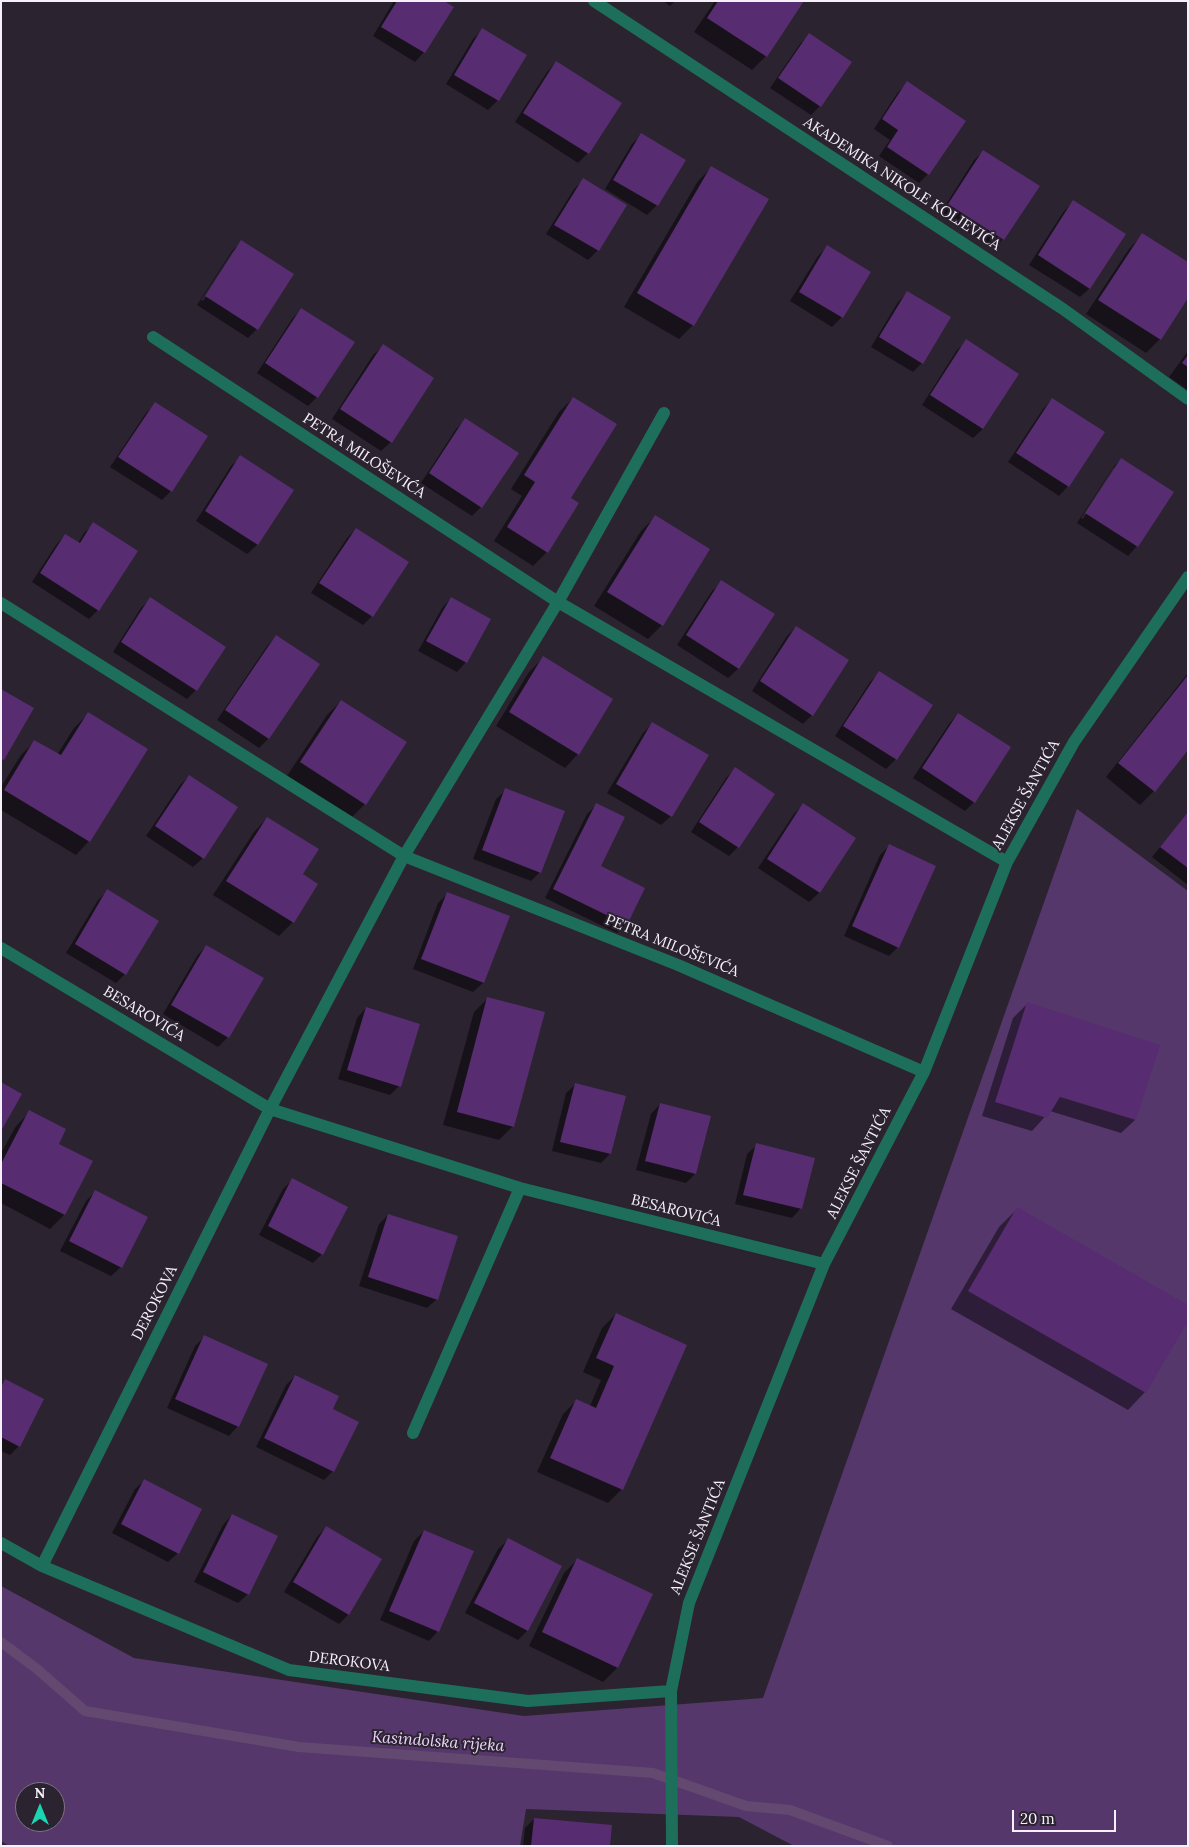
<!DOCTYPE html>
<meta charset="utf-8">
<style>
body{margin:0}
#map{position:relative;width:1189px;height:1847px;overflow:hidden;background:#2b2330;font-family:Lora,serif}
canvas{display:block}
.frame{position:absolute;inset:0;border:2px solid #f5f0f9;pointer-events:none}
.north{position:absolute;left:15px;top:1782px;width:50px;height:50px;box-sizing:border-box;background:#2b2330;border:1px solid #7c7580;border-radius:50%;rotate:0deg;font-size:14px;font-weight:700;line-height:20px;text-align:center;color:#f5f0f9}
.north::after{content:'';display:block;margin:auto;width:18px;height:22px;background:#1bd5b1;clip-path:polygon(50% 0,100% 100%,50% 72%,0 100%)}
.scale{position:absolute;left:1012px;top:1810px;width:104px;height:22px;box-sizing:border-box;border:2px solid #f5f0f9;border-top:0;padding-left:6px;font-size:15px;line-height:18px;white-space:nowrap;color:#f5f0f9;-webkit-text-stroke:4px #2b2330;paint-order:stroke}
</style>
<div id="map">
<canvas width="1189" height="1847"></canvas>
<div class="frame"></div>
<div class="north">N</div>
<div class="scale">20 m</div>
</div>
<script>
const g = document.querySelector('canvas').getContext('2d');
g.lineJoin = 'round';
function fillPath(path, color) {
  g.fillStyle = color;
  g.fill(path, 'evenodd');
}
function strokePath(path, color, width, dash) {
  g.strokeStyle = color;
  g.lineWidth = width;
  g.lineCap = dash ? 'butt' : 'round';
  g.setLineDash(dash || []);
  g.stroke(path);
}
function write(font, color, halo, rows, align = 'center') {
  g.font = font + ' Lora,serif';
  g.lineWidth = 4;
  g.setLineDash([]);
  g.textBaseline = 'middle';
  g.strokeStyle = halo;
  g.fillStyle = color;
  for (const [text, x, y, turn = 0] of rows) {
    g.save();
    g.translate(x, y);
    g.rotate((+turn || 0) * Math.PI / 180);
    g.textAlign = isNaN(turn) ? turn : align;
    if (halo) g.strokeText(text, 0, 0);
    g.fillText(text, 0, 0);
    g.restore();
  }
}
fillPath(new Path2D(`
 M 1077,809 L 1188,891 L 1188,1846 L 794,1846 L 739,1817 L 526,1809 L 520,1846 L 9,1846 L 1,1841 L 1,1586 L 134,1658 L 524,1716 L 763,1698 ZM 25,1792 L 55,1792 L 55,1822 L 25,1822 Z`), '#56376b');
fillPath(new Path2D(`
 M 394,1 L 442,1 L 424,52 L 415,62 L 373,36 Z
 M 663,1 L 675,1 L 670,6 Z
 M 715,1 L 803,1 L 766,56 L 752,70 L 694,32 Z
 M 483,29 L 525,55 L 498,100 L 488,110 L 446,84 L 473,39 Z
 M 809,35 L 820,106 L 811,115 L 770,88 L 800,44 Z
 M 556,62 L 620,103 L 588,153 L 578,163 L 515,122 L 547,72 Z
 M 908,83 L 928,174 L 919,183 L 879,156 L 890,140 L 874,129 L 898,92 Z
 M 641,135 L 684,160 L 657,205 L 647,215 L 605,189 L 632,144 Z
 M 984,151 L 1003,239 L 994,249 L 940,214 L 974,160 Z
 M 712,167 L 693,325 L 679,339 L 624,307 L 698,181 Z
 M 583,180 L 625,205 L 598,250 L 588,260 L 546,234 L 574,189 Z
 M 1073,202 L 1090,288 L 1080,297 L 1029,265 L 1064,211 Z
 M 1142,235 L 1188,296 L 1160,339 L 1146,353 L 1086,314 L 1129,249 Z
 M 241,242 L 257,329 L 248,338 L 197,305 L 232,251 ZM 233,251 L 236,251 L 203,301 L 201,300 Z
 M 827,247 L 869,272 L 842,317 L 832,327 L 790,301 L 818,256 Z
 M 907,293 L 922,363 L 913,372 L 871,347 L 898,302 Z
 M 301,309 L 317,397 L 308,406 L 257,373 L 292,319 Z
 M 967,341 L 983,429 L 973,438 L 922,405 L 957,350 Z
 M 383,346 L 391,442 L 381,451 L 332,419 L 373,355 Z
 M 1188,351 L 1188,390 L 1169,377 Z
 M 573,398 L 569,499 L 547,552 L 533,566 L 494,541 L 522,496 L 511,489 L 559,412 Z
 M 1052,399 L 1068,486 L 1059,496 L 1008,462 L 1043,409 Z
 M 155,404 L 171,491 L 162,500 L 110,467 L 146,413 Z
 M 465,420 L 481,507 L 472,516 L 421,483 L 456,429 Z
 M 241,457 L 292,490 L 257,545 L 247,554 L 196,521 L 231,466 Z
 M 1121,459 L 1137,546 L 1128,556 L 1077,523 L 1112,469 ZM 1113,468 L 1116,468 L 1083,519 L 1081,518 Z
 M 655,517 L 662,625 L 648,639 L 594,606 L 641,531 Z
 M 94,524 L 98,610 L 89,619 L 32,582 L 56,545 L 65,535 L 78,543 L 84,533 Z
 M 356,529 L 372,616 L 363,625 L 311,593 L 347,538 Z
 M 722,582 L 773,614 L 738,669 L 728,678 L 677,645 L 712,591 Z
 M 451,598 L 466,662 L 457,672 L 418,651 L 442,608 Z
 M 150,599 L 196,690 L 187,699 L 113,652 L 141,608 Z
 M 796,627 L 812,715 L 803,724 L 752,691 L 787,636 Z
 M 276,636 L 268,739 L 259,748 L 217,720 L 267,646 Z
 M 543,658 L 578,754 L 565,768 L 496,726 L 529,672 Z
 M 880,672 L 931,706 L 896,759 L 886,769 L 835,736 L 870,682 Z
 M 1188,673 L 1188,748 L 1154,791 L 1140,805 L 1106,777 Z
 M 341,701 L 405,743 L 365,804 L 351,818 L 287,776 L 327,715 Z
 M 88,714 L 89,841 L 76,855 L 1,810 L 1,787 L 21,755 L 35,741 L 57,755 L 74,728 Z
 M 958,714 L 974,802 L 965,811 L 913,778 L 949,724 Z
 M 652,724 L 671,816 L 661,825 L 607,793 L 643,733 Z
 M 735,769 L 738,847 L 729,856 L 691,832 L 726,778 Z
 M 189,776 L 203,858 L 193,867 L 146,836 L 180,785 Z
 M 506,790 L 540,872 L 531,881 L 473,859 L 496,799 Z
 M 596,805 L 599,866 L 626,924 L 617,933 L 545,898 L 587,814 Z
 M 803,805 L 854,838 L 819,893 L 809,902 L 758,868 L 794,814 Z
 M 1188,812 L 1188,885 L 1152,857 Z
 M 267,818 L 301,874 L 293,922 L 279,936 L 213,895 L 254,832 Z
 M 889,846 L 898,947 L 889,956 L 844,936 L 880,855 Z
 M 107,891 L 125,974 L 116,983 L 66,953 L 98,900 Z
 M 447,894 L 508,917 L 483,983 L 473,992 L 413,969 L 438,903 Z
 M 206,946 L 262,978 L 228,1037 L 218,1047 L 163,1014 L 197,956 Z
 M 488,998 L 513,1126 L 499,1140 L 443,1125 L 474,1012 Z
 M 1027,1004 L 1135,1120 L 1121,1133 L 1050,1111 L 1032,1131 L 982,1116 L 1013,1018 Z
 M 366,1008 L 399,1086 L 390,1095 L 338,1079 L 357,1018 Z
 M 576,1084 L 610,1154 L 601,1163 L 552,1151 L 566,1093 Z
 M 660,1104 L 695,1174 L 686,1183 L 636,1170 L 651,1114 Z
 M 30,1112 L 57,1144 L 91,1162 L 64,1215 L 50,1229 L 1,1203 L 1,1153 L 16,1126 Z
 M 757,1145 L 801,1208 L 792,1218 L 735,1204 L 747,1154 Z
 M 292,1180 L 322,1254 L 313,1263 L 259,1235 L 283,1189 Z
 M 95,1192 L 121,1267 L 111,1276 L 60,1251 L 86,1201 Z
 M 1017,1209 L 1145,1392 L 1128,1410 L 951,1309 L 999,1227 Z
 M 388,1215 L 437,1299 L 427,1308 L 359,1286 L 379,1224 Z
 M 616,1314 L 622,1489 L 608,1503 L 537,1472 L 563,1414 L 577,1400 L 590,1406 L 601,1380 L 583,1372 L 602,1328 Z
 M 204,1337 L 238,1426 L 229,1436 L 167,1408 L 195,1346 Z
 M 295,1376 L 331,1410 L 333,1471 L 324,1480 L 256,1447 L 286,1385 Z
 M 5,1381 L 19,1446 L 10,1455 L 1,1451 L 1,1385 Z
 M 145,1480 L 178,1553 L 168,1562 L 112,1533 L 135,1489 Z
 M 232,1515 L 248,1594 L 238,1603 L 194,1582 L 223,1525 Z
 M 326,1527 L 380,1559 L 348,1615 L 339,1624 L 284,1592 L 317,1537 Z
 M 424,1531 L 438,1631 L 429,1641 L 380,1620 L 414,1541 Z
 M 508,1540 L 561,1567 L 527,1631 L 518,1640 L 465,1613 L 498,1549 Z
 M 578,1559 L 652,1595 L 617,1668 L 603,1682 L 529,1646 L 564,1573 Z
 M 534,1819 L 609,1846 L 523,1846 L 525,1828 Z`), '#0007');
strokePath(new Path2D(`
 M 1,1642 L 37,1669 L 85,1711 L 299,1747 L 653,1773 L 746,1806 L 790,1810 L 888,1846`), '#634970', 10);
fillPath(new Path2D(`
 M 397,1 L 444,1 L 454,7 L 425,53 L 381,27 Z
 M 718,1 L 804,1 L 767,57 L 707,18 Z
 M 482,28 L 527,55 L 499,101 L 454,75 Z
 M 809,33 L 852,62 L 821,107 L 778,78 Z
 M 556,61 L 622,103 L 589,154 L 523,113 Z
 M 907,81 L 966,121 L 929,175 L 887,147 L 898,130 L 882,119 Z
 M 641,133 L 686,160 L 658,206 L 613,180 Z
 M 983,150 L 1040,186 L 1004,240 L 948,204 Z
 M 711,166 L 769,199 L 694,326 L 637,293 Z
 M 583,178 L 627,205 L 599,251 L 554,225 Z
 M 1073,200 L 1126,234 L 1090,289 L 1038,255 Z
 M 1142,233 L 1188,262 L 1188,298 L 1161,340 L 1098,300 Z
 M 241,240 L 294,274 L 258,330 L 205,296 Z
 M 827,245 L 871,272 L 843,318 L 799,292 Z
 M 907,291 L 951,317 L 923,364 L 879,337 Z
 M 301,308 L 355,342 L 318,398 L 265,363 Z
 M 966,339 L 1019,374 L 983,429 L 930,395 Z
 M 383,344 L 434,378 L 392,443 L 340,409 Z
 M 1188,355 L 1188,367 L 1182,363 Z
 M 573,397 L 617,424 L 571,498 L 579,503 L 548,553 L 507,527 L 535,482 L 524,475 Z
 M 1052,398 L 1105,432 L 1069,487 L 1016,453 Z
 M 155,402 L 208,436 L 172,492 L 118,457 Z
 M 465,418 L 519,453 L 482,508 L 429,473 Z
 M 240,455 L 294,490 L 258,545 L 205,511 Z
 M 1121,458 L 1174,492 L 1138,547 L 1085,513 Z
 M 655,515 L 710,549 L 663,626 L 607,592 Z
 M 93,522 L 138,551 L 99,611 L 40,573 L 65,534 L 80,543 Z
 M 356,528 L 409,562 L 373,617 L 319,583 Z
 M 721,580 L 775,614 L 739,669 L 686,635 Z
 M 150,597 L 226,647 L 197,691 L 121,642 Z
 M 451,597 L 491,619 L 467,663 L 426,641 Z
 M 796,626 L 849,660 L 813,716 L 760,681 Z
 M 276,635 L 320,664 L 269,739 L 225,710 Z
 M 543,656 L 613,699 L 579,755 L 509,712 Z
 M 879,671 L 933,705 L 897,760 L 843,726 Z
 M 1188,675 L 1188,750 L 1155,792 L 1118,763 Z
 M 1,689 L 34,708 L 4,760 L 1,759 Z
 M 341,700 L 407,742 L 366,805 L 300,762 Z
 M 88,712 L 148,749 L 90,842 L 4,790 L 34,740 L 61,755 Z
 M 958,713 L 1011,747 L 975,803 L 922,768 Z
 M 652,722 L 709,755 L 672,817 L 616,784 Z
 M 735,767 L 775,794 L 739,848 L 699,822 Z
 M 189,775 L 238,807 L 204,859 L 155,826 Z
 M 505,788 L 565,811 L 541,873 L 482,850 Z
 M 596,803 L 625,817 L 601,866 L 645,888 L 627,925 L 553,889 Z
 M 803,803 L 856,838 L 820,893 L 767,859 Z
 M 1188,812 L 1188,868 L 1160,847 Z
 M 267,817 L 319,849 L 303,874 L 318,884 L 294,923 L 226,881 Z
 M 889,844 L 936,866 L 899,948 L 852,926 Z
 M 107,889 L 159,921 L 126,975 L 75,944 Z
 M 447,892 L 510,916 L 484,983 L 421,959 Z
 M 206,945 L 264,978 L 229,1038 L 171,1005 Z
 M 487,997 L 545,1012 L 514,1127 L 457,1112 Z
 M 1027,1002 L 1160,1045 L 1136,1120 L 1060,1097 L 1047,1118 L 995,1102 Z
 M 366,1007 L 420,1024 L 401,1087 L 347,1070 Z
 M 1,1082 L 22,1094 L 1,1131 Z
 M 575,1083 L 626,1096 L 611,1154 L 560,1142 Z
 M 660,1103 L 711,1116 L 696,1174 L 645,1161 Z
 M 29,1110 L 66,1129 L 59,1144 L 93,1161 L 65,1215 L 1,1183 L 1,1164 Z
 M 756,1143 L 815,1158 L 802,1209 L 743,1195 Z
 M 292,1178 L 348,1207 L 323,1255 L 268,1226 Z
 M 95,1190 L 148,1217 L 122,1268 L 69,1241 Z
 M 1017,1207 L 1188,1305 L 1188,1321 L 1146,1393 L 968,1291 Z
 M 388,1214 L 458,1236 L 438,1300 L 368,1277 Z
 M 616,1313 L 687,1345 L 623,1490 L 550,1458 L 576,1399 L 596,1408 L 614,1366 L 596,1358 Z
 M 204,1335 L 268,1364 L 239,1427 L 175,1399 Z
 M 295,1375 L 339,1396 L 333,1409 L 359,1422 L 334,1472 L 264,1438 Z
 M 5,1379 L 44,1399 L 20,1447 L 1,1437 L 1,1387 Z
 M 144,1479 L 202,1509 L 179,1554 L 121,1524 Z
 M 232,1514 L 278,1536 L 249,1595 L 203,1572 Z
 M 326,1526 L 382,1559 L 349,1615 L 293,1582 Z
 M 424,1530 L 474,1551 L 439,1632 L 389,1611 Z
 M 508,1538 L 562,1566 L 528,1631 L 474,1603 Z
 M 577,1558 L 653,1594 L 618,1668 L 542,1632 Z
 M 534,1818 L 612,1825 L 610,1846 L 531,1846 Z`), '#572c71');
strokePath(new Path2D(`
 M 594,1 L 1063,309 L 1188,399
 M 153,337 L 558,602 L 1007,862
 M 1,603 L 404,856 L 678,965 L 924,1072
 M 1,948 L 270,1109 L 520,1188 L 824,1264
 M 413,1433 L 520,1188
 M 1,1543 L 42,1566 L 289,1670 L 528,1701 L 671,1691
 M 42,1566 L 270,1109 L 404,856 L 558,602 L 664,413
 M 672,1846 L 671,1691 L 689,1603 L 824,1264 L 924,1072 L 1007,862 L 1074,742 L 1188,577`), '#1e6e5c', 12);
write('15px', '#f5f0f9', '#2b2330', [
 ["AKADEMIKA NIKOLE KOLJEVIĆA",902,184,33],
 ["PETRA MILOŠEVIĆA",364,456,33],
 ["ALEKSE ŠANTIĆA",1026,795,-61],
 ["PETRA MILOŠEVIĆA",672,946,22],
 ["BESAROVIĆA",144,1014,31],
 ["ALEKSE ŠANTIĆA",859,1163,-63],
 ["BESAROVIĆA",676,1211,14],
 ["DEROKOVA",155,1303,-63],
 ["ALEKSE ŠANTIĆA",698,1537,-68],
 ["DEROKOVA",349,1662,7]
]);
write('italic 16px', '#ecd4fd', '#2b2330', [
 ["Kasindolska rijeka",438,1742,4]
]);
</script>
